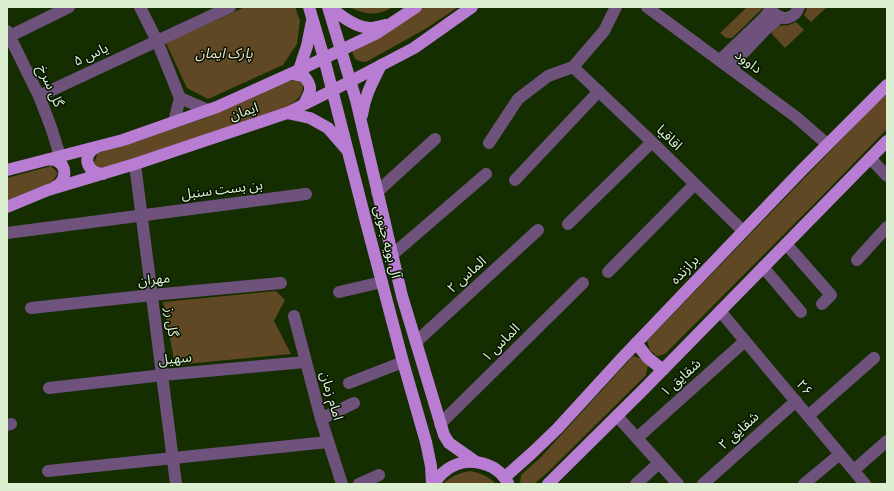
<!DOCTYPE html>
<meta charset="utf-8">
<style>
body{margin:0}
#map{position:relative;width:894px;height:491px;overflow:hidden;background:#142d01;font-family:"Zilla Slab",serif}
canvas{display:block}
.frame{position:absolute;inset:0;border:8px solid #dcf0d1;pointer-events:none}
</style>
<div id="map">
<canvas width="894" height="491"></canvas>
<div class="frame"></div>
</div>
<script>
const g = document.querySelector('canvas').getContext('2d');
g.lineJoin = 'round';
function fillPath(path, color) {
  g.fillStyle = color;
  g.fill(path, 'evenodd');
}
function strokePath(path, color, width, dash) {
  g.strokeStyle = color;
  g.lineWidth = width;
  g.lineCap = dash ? 'butt' : 'round';
  g.setLineDash(dash || []);
  g.stroke(path);
}
function write(font, color, halo, rows, align = 'center') {
  g.font = font + ' "Zilla Slab","Noto Sans Arabic",serif';
  g.lineWidth = 3;
  g.setLineDash([]);
  g.textBaseline = 'middle';
  g.strokeStyle = halo;
  g.fillStyle = color;
  for (const [text, x, y, turn = 0] of rows) {
    g.save();
    g.translate(x, y);
    g.rotate((+turn || 0) * Math.PI / 180);
    g.textAlign = isNaN(turn) ? turn : align;
    if (halo) g.strokeText(text, 0, 0);
    g.fillText(text, 0, 0);
    g.restore();
  }
}
fillPath(new Path2D(`
 M 245,7 L 295,7 L 300,21 L 297,44 L 283,65 L 208,99 L 187,88 L 166,43 Z
 M 350,7 L 393,7 C 377,16 368,15 351,8 Z
 M 423,7 L 458,7 L 427,28 L 366,62 C 356,61 354,60 352,50 L 388,30 Z
 M 747,7 L 763,7 L 763,8 L 732,38 L 726,38 L 720,33 Z
 M 807,7 L 827,7 L 811,22 L 804,15 L 806,11 Z
 M 796,22 L 804,30 L 785,48 L 771,33 L 779,26 L 789,25 Z
 M 286,81 L 303,81 C 303,98 298,99 285,108 L 112,166 L 99,168 L 94,163 L 98,153 L 135,142 L 208,117 Z
 M 887,94 L 887,129 L 823,195 L 665,354 L 657,356 L 650,350 L 647,341 L 874,106 Z
 M 51,166 L 58,173 L 52,182 L 7,201 L 7,178 Z
 M 276,291 L 285,300 L 274,321 L 291,354 L 175,365 L 163,302 Z
 M 633,356 L 643,359 L 648,365 L 646,375 L 548,472 L 534,484 L 520,484 L 521,475 L 541,457 Z
 M 470,471 C 480,473 489,476 496,484 L 443,484 C 451,476 459,473 470,471 Z`), '#604825');
strokePath(new Path2D(`
 M 140,7 L 157,41 L 180,98
 M 647,7 L 796,117 L 827,144
 M 774,13 C 783,22 795,18 799,7
 M 7,31 L 39,96 L 51,127 L 60,156
 M 10,36 L 69,7
 M 720,60 L 765,17 L 771,8
 M 573,67 L 652,142 L 743,231
 M 735,71 L 733,64 L 765,30 L 780,17
 M 39,96 L 230,7
 M 174,122 L 180,98 L 208,110
 M 489,143 L 518,99 L 548,76 L 573,67 L 604,31 L 616,7
 M 870,158 L 887,176
 M 135,164 L 176,484
 M 515,180 L 599,91
 M 377,192 L 435,139
 M 568,224 L 652,142
 M 7,233 L 306,194
 M 786,244 L 831,295 L 822,304
 M 392,255 L 486,174
 M 857,260 L 887,227
 M 763,267 L 801,312
 M 608,272 L 695,184
 M 339,292 L 382,282
 M 31,308 L 152,295 L 281,283
 M 720,311 L 865,484
 M 294,316 L 321,419 L 342,484
 M 416,342 L 538,230
 M 349,383 L 403,362
 M 49,388 L 163,375 L 305,362
 M 617,416 L 678,484
 M 808,416 L 874,358
 M 321,419 L 354,403
 M 440,424 L 583,283
 M 7,425 L 11,424
 M 637,438 L 745,341
 M 854,470 L 887,441
 M 48,471 L 328,442
 M 359,484 L 379,475
 M 636,484 L 659,463
 M 703,484 L 796,401
 M 804,484 L 840,454`), '#6e527c', 12);
strokePath(new Path2D(`
 M 309,7 L 324,58 L 366,222 L 403,362 L 426,442 L 431,466 L 432,484
 M 328,7 L 356,100 L 402,296 L 444,435 L 449,443 L 476,462
 M 330,7 C 342,16 354,27 370,28 C 375,28 381,26 386,25
 M 299,70 L 307,46 L 312,21
 M 292,74 L 304,76 C 314,88 310,92 304,104
 M 287,113 L 310,118 L 328,128 L 347,150
 M 362,115 C 365,95 372,83 381,65
 M 97,147 C 81,154 86,173 103,174
 M 49,159 C 49,160 54,160 55,160 C 69,165 66,182 55,187
 M 7,170 L 123,140 L 217,107 L 299,70 L 377,33 L 416,7
 M 7,207 L 48,190 L 135,164 L 287,113 L 351,81 L 414,48 L 472,7
 M 636,343 L 648,358 L 663,370
 M 505,477 L 532,453 L 557,429 L 623,357 L 802,170 L 887,85
 M 433,484 C 437,480 440,475 444,472 C 463,455 495,460 508,483
 M 548,484 L 643,390 L 887,141`), '#b87dd3', 12);
write('italic 14px', '#f4e1c9', '#051200', [
 ["پارک ایمان",224,54]
]);
write('14px', '#dcf0d1', '#051200', [
 ["یاس ۵",91,55,-25],
 ["داوود",748,62,37],
 ["گل سرخ",50,86,66],
 ["ایمان",244,112,-18],
 ["اقاقیا",669,138,44],
 ["بن بست سنبل",222,190,-7],
 ["آل بویه جنوبی",387,242,76],
 ["برازنده",685,270,-46],
 ["الماس ۲",467,275,-42],
 ["مهران",154,280,-6],
 ["گل رز",171,322,83],
 ["الماس ۱",501,343,-45],
 ["سهیل",175,359,-6],
 ["شقایق ۱",681,378,-42],
 ["۲۶",804,388,50],
 ["امام زمان",331,396,74],
 ["شقایق ۲",739,431,-42]
]);
</script>
